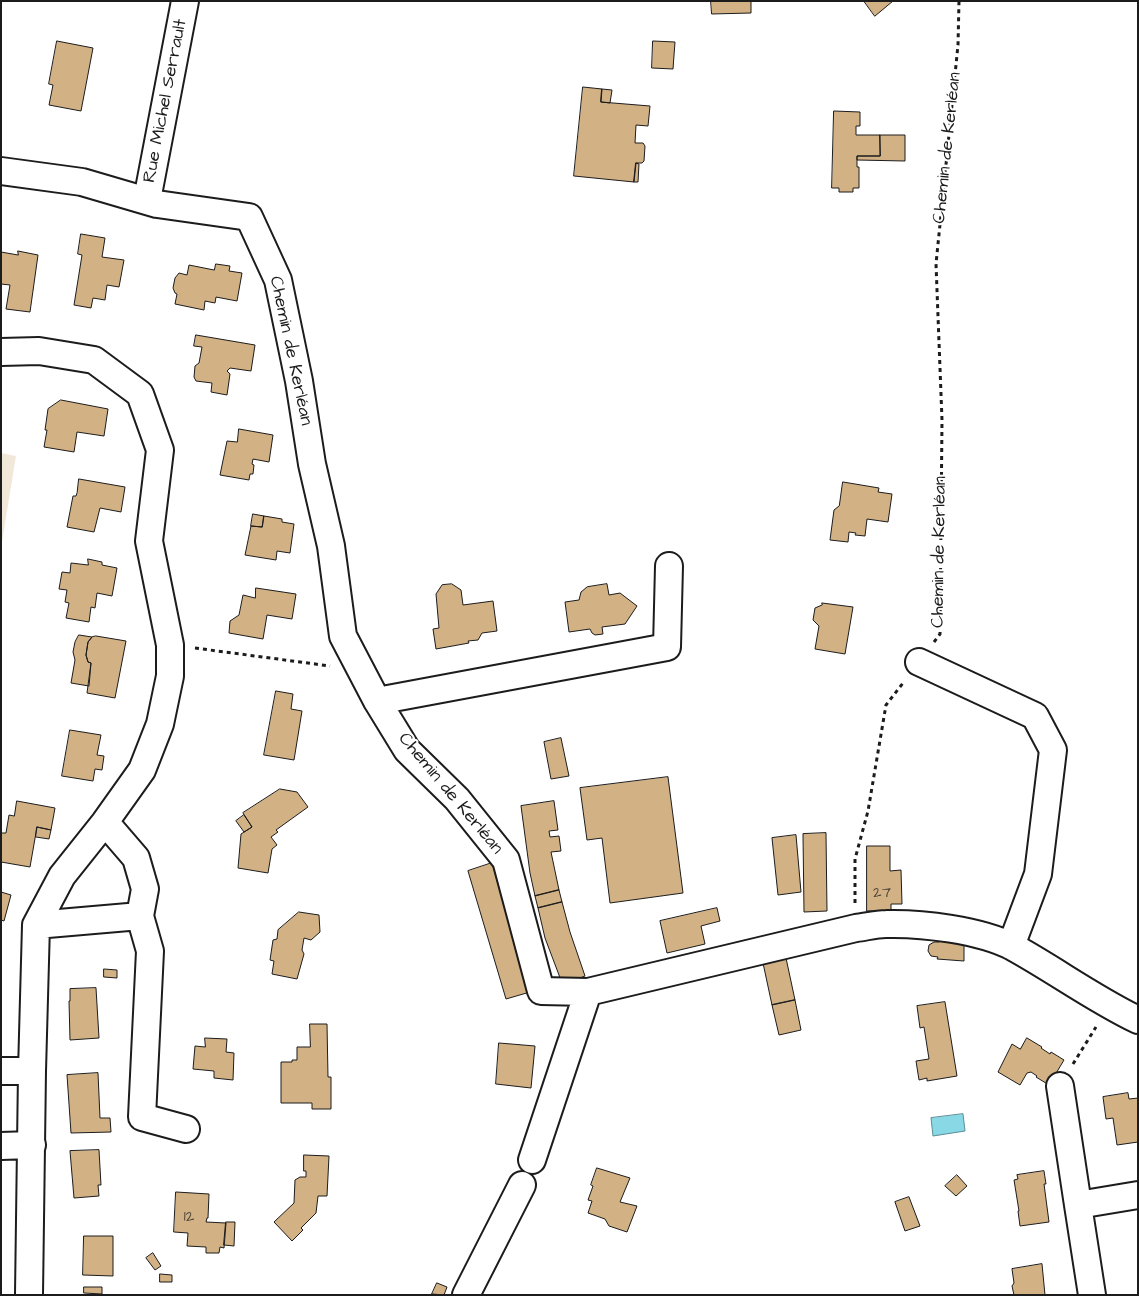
<!DOCTYPE html>
<meta charset="utf-8">
<style>
body{margin:0}
#map{position:relative;width:1139px;height:1296px;overflow:hidden;background:#fff;font-family:"Architects Daughter",sans-serif}
canvas{display:block}
.frame{position:absolute;inset:0;border:2px solid #1c1c1c;pointer-events:none}
</style>
<div id="map">
<canvas width="1139" height="1296"></canvas>
<div class="frame"></div>
</div>
<script>
const g = document.querySelector('canvas').getContext('2d');
g.lineJoin = 'round';
function fillPath(path, color) {
  g.fillStyle = color;
  g.fill(path, 'evenodd');
}
function strokePath(path, color, width, dash) {
  g.strokeStyle = color;
  g.lineWidth = width;
  g.lineCap = dash ? 'butt' : 'round';
  g.setLineDash(dash || []);
  g.stroke(path);
}
function write(font, color, halo, rows, align = 'center') {
  g.font = font + ' "Architects Daughter",sans-serif';
  g.lineWidth = 4;
  g.setLineDash([]);
  g.textBaseline = 'middle';
  g.strokeStyle = halo;
  g.fillStyle = color;
  for (const [text, x, y, turn = 0] of rows) {
    g.save();
    g.translate(x, y);
    g.rotate((+turn || 0) * Math.PI / 180);
    g.textAlign = isNaN(turn) ? turn : align;
    if (halo) g.strokeText(text, 0, 0);
    g.fillText(text, 0, 0);
    g.restore();
  }
}
fillPath(new Path2D(`
 M 1,453 L 16,456 L 1,548 Z`), '#f2e8da');
const water = new Path2D(`
 M 963,1114 L 965,1131 L 933,1136 L 931,1118 Z`);
fillPath(water, '#89d8e6');
strokePath(water, '#5d8d95', 1);
const building = new Path2D(`
 M 711,1 L 751,1 L 751,13 L 712,14 Z
 M 864,1 L 893,1 L 875,16 Z
 M 57,41 L 93,48 L 81,111 L 49,105 L 53,85 L 49,84 Z
 M 653,41 L 675,42 L 673,69 L 652,68 Z
 M 583,87 L 602,89 L 601,102 L 650,106 L 648,126 L 636,125 L 635,143 L 643,143 L 645,146 L 644,161 L 642,163 L 636,163 L 634,182 L 574,176 Z
 M 602,89 L 612,90 L 610,103 L 601,102 Z
 M 834,111 L 860,112 L 860,126 L 856,126 L 856,135 L 880,135 L 880,156 L 857,156 L 857,167 L 859,167 L 859,188 L 853,188 L 853,192 L 839,192 L 839,188 L 832,188 Z
 M 880,135 L 905,135 L 905,161 L 857,160 L 857,156 L 880,156 Z
 M 636,163 L 639,164 L 638,182 L 634,182 Z
 M 81,234 L 105,238 L 102,257 L 124,260 L 119,287 L 107,285 L 105,300 L 93,298 L 91,308 L 74,305 L 82,255 L 78,254 Z
 M 18,251 L 38,255 L 30,312 L 6,309 L 10,285 L 1,284 L 1,252 L 18,255 Z
 M 216,264 L 230,266 L 229,271 L 242,273 L 237,301 L 216,297 L 215,303 L 205,301 L 204,310 L 175,304 L 177,294 L 175,293 L 173,288 L 175,278 L 179,273 L 187,275 L 189,265 L 214,270 Z
 M 196,335 L 255,345 L 251,371 L 230,368 L 227,371 L 230,374 L 227,395 L 211,392 L 212,383 L 196,381 L 194,377 L 195,366 L 199,363 L 202,347 L 194,346 Z
 M 61,400 L 108,409 L 104,436 L 77,432 L 74,452 L 44,447 L 47,430 L 45,430 L 48,409 Z
 M 239,429 L 273,435 L 269,462 L 253,459 L 252,464 L 254,465 L 253,474 L 250,474 L 249,480 L 220,475 L 227,441 L 237,442 Z
 M 79,479 L 125,487 L 121,512 L 100,508 L 94,532 L 67,527 L 73,496 L 76,496 L 77,493 Z
 M 843,482 L 879,488 L 878,492 L 892,494 L 888,522 L 867,519 L 865,536 L 855,535 L 856,533 L 849,532 L 848,542 L 830,540 L 834,510 L 839,506 Z
 M 253,514 L 264,516 L 262,527 L 251,526 Z
 M 264,516 L 282,519 L 282,522 L 294,524 L 290,553 L 277,551 L 276,560 L 245,555 L 251,526 L 262,527 Z
 M 88,559 L 102,562 L 102,565 L 117,568 L 112,596 L 97,593 L 95,608 L 91,607 L 89,622 L 66,618 L 69,603 L 65,602 L 67,590 L 59,589 L 62,572 L 70,573 L 71,563 L 88,565 Z
 M 452,584 L 461,590 L 463,605 L 493,601 L 497,631 L 482,633 L 478,640 L 468,641 L 469,643 L 436,649 L 433,629 L 439,628 L 436,594 L 442,585 Z
 M 607,584 L 609,595 L 620,593 L 637,606 L 625,624 L 602,627 L 603,634 L 595,635 L 592,633 L 590,629 L 569,632 L 565,602 L 579,600 L 581,592 L 587,587 Z
 M 256,588 L 296,594 L 292,619 L 267,615 L 263,639 L 229,633 L 230,621 L 239,615 L 243,595 L 255,598 Z
 M 822,603 L 853,607 L 845,654 L 815,649 L 819,626 L 813,620 L 815,608 L 822,605 Z
 M 79,635 L 92,637 L 88,642 L 86,655 L 88,662 L 91,663 L 89,686 L 71,683 L 75,660 L 73,652 L 75,642 Z
 M 96,636 L 126,641 L 115,698 L 87,693 L 91,663 L 88,662 L 86,655 L 88,642 L 92,637 Z
 M 276,691 L 293,694 L 291,709 L 302,711 L 294,760 L 264,755 Z
 M 70,730 L 101,735 L 97,755 L 104,756 L 102,770 L 95,769 L 93,781 L 62,776 Z
 M 561,738 L 569,776 L 551,779 L 544,742 Z
 M 668,777 L 683,893 L 610,903 L 602,838 L 587,840 L 580,788 Z
 M 280,789 L 297,792 L 308,807 L 276,830 L 278,832 L 271,837 L 277,845 L 272,849 L 268,873 L 238,868 L 241,834 L 252,827 L 243,813 Z
 M 17,801 L 55,808 L 51,830 L 37,827 L 30,867 L 1,862 L 1,833 L 6,833 L 9,815 L 14,816 Z
 M 554,801 L 558,830 L 549,831 L 550,837 L 559,836 L 561,851 L 551,852 L 559,890 L 535,896 L 530,873 L 521,806 Z
 M 244,815 L 252,827 L 244,832 L 236,821 Z
 M 37,827 L 51,830 L 49,839 L 36,837 Z
 M 826,833 L 827,911 L 804,912 L 803,834 Z
 M 796,835 L 801,892 L 778,895 L 772,838 Z
 M 867,846 L 890,846 L 890,871 L 901,870 L 902,904 L 891,904 L 891,911 L 867,911 Z
 M 492,863 L 530,992 L 506,999 L 468,871 Z
 M 559,890 L 562,902 L 538,908 L 535,896 Z
 M 1,892 L 11,895 L 4,921 L 1,920 Z
 M 562,902 L 570,932 L 585,976 L 564,984 L 562,983 L 545,938 L 538,908 Z
 M 717,908 L 720,921 L 701,926 L 705,944 L 667,953 L 660,921 Z
 M 299,912 L 319,915 L 320,932 L 311,940 L 304,938 L 302,950 L 304,954 L 297,979 L 272,974 L 274,961 L 270,960 L 273,940 L 277,939 L 278,930 Z
 M 939,941 L 964,942 L 964,961 L 937,959 L 938,957 L 931,956 L 928,951 L 929,945 L 934,942 L 939,942 Z
 M 786,958 L 795,1000 L 772,1005 L 763,963 Z
 M 104,969 L 117,970 L 117,978 L 104,977 Z
 M 96,988 L 99,1038 L 70,1040 L 69,1001 L 70,1001 L 70,989 Z
 M 795,1000 L 801,1030 L 779,1035 L 772,1005 Z
 M 945,1002 L 957,1076 L 927,1081 L 927,1078 L 919,1080 L 916,1061 L 929,1059 L 924,1027 L 920,1028 L 917,1006 Z
 M 310,1024 L 327,1024 L 328,1077 L 331,1077 L 331,1109 L 312,1109 L 312,1103 L 281,1103 L 281,1062 L 292,1062 L 292,1060 L 297,1060 L 297,1047 L 310,1047 Z
 M 205,1038 L 227,1039 L 226,1052 L 234,1053 L 233,1080 L 214,1078 L 214,1071 L 193,1069 L 195,1046 L 205,1047 Z
 M 1027,1038 L 1042,1047 L 1041,1048 L 1050,1054 L 1051,1052 L 1064,1060 L 1049,1085 L 1036,1077 L 1037,1076 L 1031,1072 L 1027,1073 L 1020,1085 L 998,1072 L 1012,1044 L 1020,1049 Z
 M 499,1043 L 535,1046 L 531,1088 L 496,1084 Z
 M 98,1073 L 100,1118 L 110,1118 L 111,1132 L 71,1133 L 67,1075 Z
 M 1128,1093 L 1129,1099 L 1138,1098 L 1138,1142 L 1117,1145 L 1113,1118 L 1106,1119 L 1103,1097 Z
 M 99,1150 L 101,1185 L 98,1185 L 99,1196 L 74,1198 L 70,1151 Z
 M 304,1155 L 329,1156 L 327,1196 L 318,1196 L 316,1213 L 301,1228 L 303,1230 L 292,1241 L 274,1222 L 294,1203 L 295,1180 L 300,1177 L 306,1177 L 306,1171 L 304,1171 Z
 M 597,1168 L 630,1178 L 620,1202 L 637,1206 L 627,1232 L 609,1226 L 605,1219 L 588,1213 L 592,1201 L 588,1200 L 593,1186 L 591,1185 Z
 M 1044,1171 L 1046,1184 L 1044,1184 L 1049,1222 L 1020,1226 L 1018,1211 L 1019,1211 L 1014,1180 L 1018,1179 L 1017,1175 Z
 M 957,1175 L 967,1186 L 956,1196 L 945,1186 Z
 M 176,1192 L 209,1194 L 208,1218 L 207,1218 L 206,1222 L 226,1223 L 224,1248 L 220,1247 L 219,1253 L 206,1253 L 206,1247 L 187,1246 L 188,1233 L 174,1232 Z
 M 909,1197 L 920,1226 L 905,1231 L 895,1202 Z
 M 226,1222 L 235,1222 L 234,1246 L 224,1245 Z
 M 84,1236 L 113,1236 L 113,1276 L 83,1275 Z
 M 153,1253 L 161,1266 L 155,1270 L 146,1258 Z
 M 1042,1264 L 1045,1295 L 1014,1295 L 1012,1286 L 1014,1283 L 1012,1269 Z
 M 160,1274 L 172,1275 L 172,1282 L 160,1282 Z
 M 437,1283 L 447,1287 L 444,1295 L 432,1294 Z
 M 84,1287 L 102,1287 L 102,1294 L 84,1293 Z`);
fillPath(building, '#d2b185');
strokePath(building, '#1c1c1c', 1);
const minor = new Path2D(`
 M 1,171 L 82,182 L 157,204 L 249,217 L 278,280 L 299,381 L 312,464 L 331,546 L 343,636 L 377,701 L 407,750 L 457,799 L 506,860 L 541,991 L 588,992 L 856,928 C 865,927 876,924 886,924 C 922,923 980,930 1013,947 C 1055,970 1094,999 1138,1020
 M 147,200 L 185,1
 M 1,352 L 39,351 L 94,360 L 140,394 L 160,450 L 149,541 L 170,645 L 170,676 L 160,724 L 142,770 L 105,822 L 62,876 L 36,925 L 32,1071 L 29,1295
 M 919,662 L 1035,716 L 1053,750 L 1038,874 L 1011,946
 M 377,701 L 667,647 L 669,566
 M 105,822 L 136,858 L 145,889 L 140,916 L 150,951 L 142,1117 L 186,1129
 M 36,925 L 140,916
 M 1,1071 L 32,1071
 M 1060,1086 L 1078,1205
 M 1,1146 L 32,1145
 M 532,1160 L 588,992
 M 466,1295 L 522,1185
 M 1092,1295 L 1078,1205 L 1138,1195`);
strokePath(minor, '#1c1c1c', 30);
strokePath(new Path2D(`
 M 934,642 L 940,634 L 942,420 L 936,264 L 958,45 L 959,1
 M 195,648 L 330,666
 M 855,903 L 855,859 L 868,811 L 886,705 L 903,683
 M 1073,1064 L 1096,1027`), '#1c1c1c', 3, [4, 4]);
strokePath(minor, '#fff', 26);
write('15px', '#4a4136', null, [
 ["27",882,894],
 ["12",189,1218]
]);
write('18px', '#1c1c1c', '#fff', [
 ["Rue Michel Serrault",166,101,-79],
 ["Chemin de Kerléan",948,148,-84],
 ["Chemin de Kerléan",290,351,78],
 ["Chemin de Kerléan",940,552,-89],
 ["Chemin de Kerléan",450,794,50]
]);
</script>
